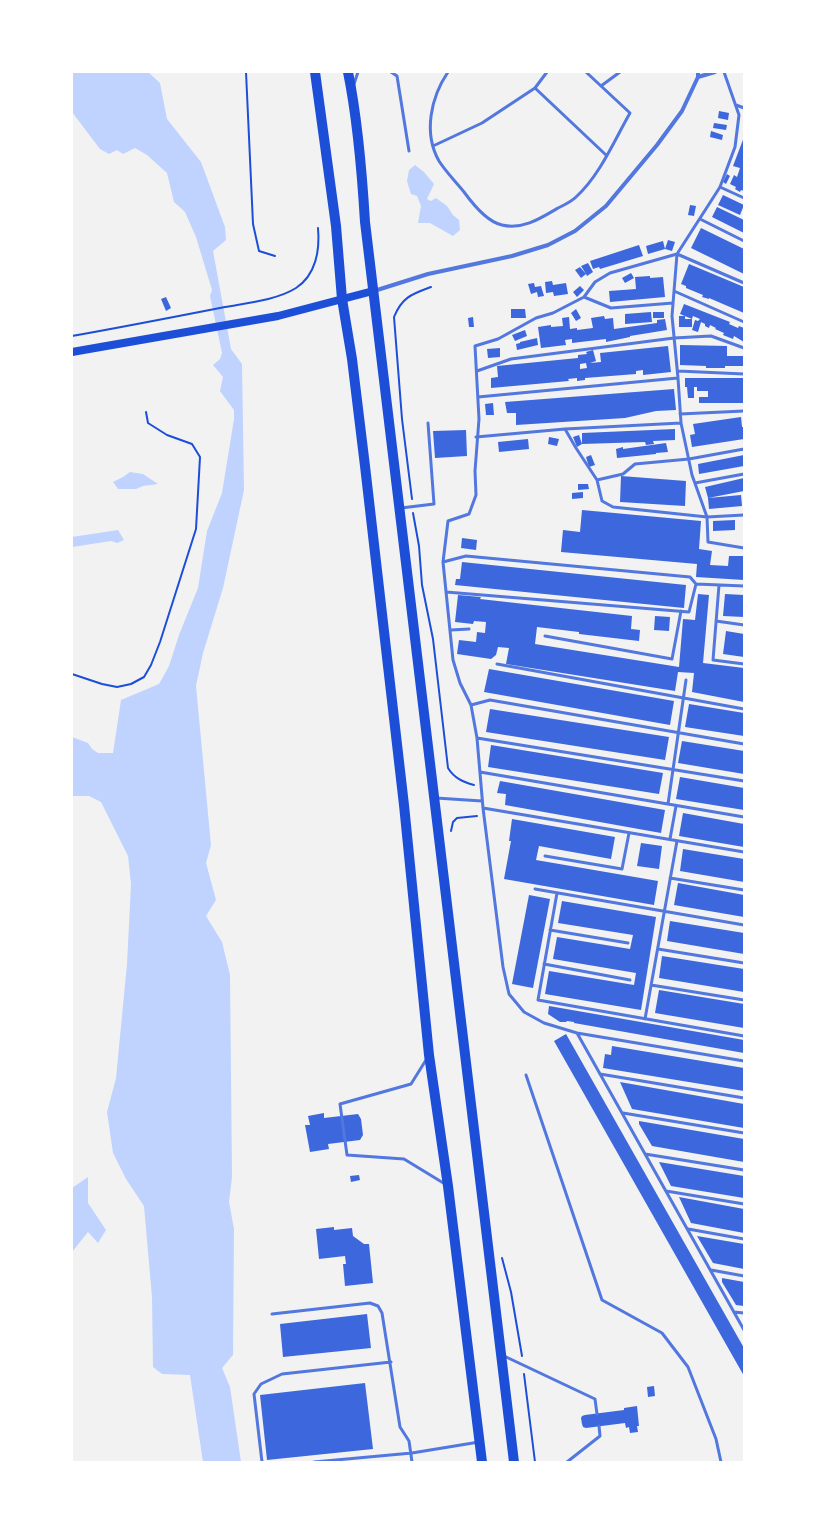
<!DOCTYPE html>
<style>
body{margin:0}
#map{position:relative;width:816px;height:1534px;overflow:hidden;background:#f2f2f2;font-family:Lato,sans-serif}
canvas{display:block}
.frame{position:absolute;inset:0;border:73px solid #fff;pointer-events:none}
</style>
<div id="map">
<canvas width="816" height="1534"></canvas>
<div class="frame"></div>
</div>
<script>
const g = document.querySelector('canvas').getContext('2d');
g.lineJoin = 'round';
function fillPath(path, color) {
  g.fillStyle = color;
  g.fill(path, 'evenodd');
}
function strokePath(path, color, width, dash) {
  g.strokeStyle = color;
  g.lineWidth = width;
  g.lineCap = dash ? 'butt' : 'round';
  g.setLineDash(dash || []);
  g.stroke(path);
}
fillPath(new Path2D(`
 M 72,72 L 148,72 L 160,83 L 167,119 L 201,162 L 225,227 L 226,240 L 213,251 L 231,349 L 242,364 L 244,490 L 223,588 L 203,653 L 196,686 L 211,845 L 206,863 L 216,900 L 206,916 L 222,942 L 230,975 L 232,1177 L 229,1202 L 234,1229 L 233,1355 L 222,1368 L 230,1387 L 241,1462 L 203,1462 L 190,1375 L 162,1374 L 153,1367 L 152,1297 L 144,1206 L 126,1179 L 113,1153 L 107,1112 L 116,1078 L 127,964 L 131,884 L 128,856 L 101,802 L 89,796 L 72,796 L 72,737 L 88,743 L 92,749 L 98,753 L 113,753 L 121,700 L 159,684 L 169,666 L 179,635 L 198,588 L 207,531 L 222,493 L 234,419 L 234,410 L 220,391 L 223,377 L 213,365 L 220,359 L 222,353 L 210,296 L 212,290 L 196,237 L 185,212 L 174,202 L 167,173 L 147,155 L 135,148 L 123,154 L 117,150 L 109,154 L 100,149 L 72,112 Z
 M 415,165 L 424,172 L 434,184 L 427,199 L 431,201 L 436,198 L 447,206 L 453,215 L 459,220 L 460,230 L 453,236 L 430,223 L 418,223 L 421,206 L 417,196 L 411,194 L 407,181 L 409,170 Z
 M 130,472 L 143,474 L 158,484 L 143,486 L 136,489 L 118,489 L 113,482 L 123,477 Z
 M 118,530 L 124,540 L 117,543 L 111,541 L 72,547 L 72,537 Z
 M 88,1177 L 88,1203 L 106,1230 L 98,1243 L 88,1232 L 72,1252 L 72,1188 Z`), '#bfd3fe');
fillPath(new Path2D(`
 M 719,111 L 729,113 L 728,120 L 718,118 Z
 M 714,123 L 727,125 L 726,130 L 713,128 Z
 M 711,131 L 723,135 L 722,140 L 710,137 Z
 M 744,137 L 744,191 L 741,190 L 740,192 L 735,189 L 736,187 L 730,184 L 734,175 L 737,177 L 740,168 L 733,166 Z
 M 727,174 L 730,176 L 726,184 L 723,182 Z
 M 723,195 L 744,205 L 740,215 L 718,205 Z
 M 690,205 L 696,206 L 694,216 L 688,215 Z
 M 717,207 L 744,220 L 744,233 L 712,217 Z
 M 701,228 L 744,249 L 744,274 L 691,248 Z
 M 668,240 L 675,242 L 672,251 L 665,249 Z
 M 663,241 L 665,249 L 648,254 L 646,246 Z
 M 639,245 L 643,256 L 600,269 L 599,267 L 593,269 L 590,261 Z
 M 588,263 L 593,272 L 587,276 L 586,274 L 581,278 L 575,270 L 580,267 L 586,274 L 581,266 Z
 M 689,264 L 744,287 L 744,313 L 709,298 L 709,299 L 702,297 L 703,295 L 686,288 L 686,286 L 681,284 Z
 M 631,273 L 634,278 L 625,283 L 622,278 Z
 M 650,276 L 650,278 L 663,277 L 665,297 L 610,302 L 609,291 L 636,289 L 635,277 Z
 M 552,281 L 553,285 L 566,283 L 568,294 L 554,296 L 553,292 L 546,293 L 545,282 Z
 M 534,283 L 535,287 L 541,286 L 544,296 L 538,297 L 537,292 L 531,294 L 528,284 Z
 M 580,286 L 584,290 L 577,297 L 573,292 Z
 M 166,297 L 171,308 L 166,311 L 161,299 Z
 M 684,304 L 730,322 L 729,324 L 738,328 L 739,326 L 744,328 L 744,342 L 734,336 L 733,339 L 723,335 L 724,333 L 715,329 L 716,328 L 710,325 L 709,328 L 705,326 L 705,324 L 701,322 L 698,332 L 692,330 L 695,320 L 698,321 L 700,319 L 693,316 L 692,319 L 680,314 Z
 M 511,309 L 525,309 L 526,318 L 511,318 Z
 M 576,309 L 581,318 L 576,321 L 571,313 Z
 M 651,312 L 652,322 L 625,324 L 625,314 Z
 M 653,312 L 664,312 L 664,318 L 653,318 Z
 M 604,316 L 605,319 L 613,318 L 614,329 L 657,323 L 657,320 L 665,319 L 667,330 L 630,336 L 630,337 L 606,342 L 606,339 L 572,343 L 572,339 L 565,340 L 566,345 L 541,348 L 538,327 L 551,325 L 551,327 L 563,326 L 562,318 L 569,317 L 570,329 L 577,328 L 577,330 L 593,328 L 591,318 Z
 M 679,316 L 685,316 L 685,319 L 692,319 L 692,327 L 679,327 Z
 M 473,317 L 474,327 L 469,327 L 468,318 Z
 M 525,330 L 527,336 L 515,341 L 512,335 Z
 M 537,338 L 538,345 L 517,350 L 516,344 L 520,343 L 520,342 Z
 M 680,345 L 727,346 L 727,356 L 744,356 L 744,366 L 725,366 L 725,368 L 706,368 L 706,366 L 680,365 Z
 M 668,346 L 671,372 L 643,375 L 643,370 L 636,371 L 636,374 L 585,378 L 585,380 L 577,381 L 577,378 L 568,379 L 569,381 L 491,388 L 491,378 L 498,377 L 497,366 L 578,358 L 578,355 L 587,354 L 586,352 L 593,350 L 596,361 L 590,363 L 601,362 L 600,353 ZM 586,363 L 587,368 L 580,369 L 580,364 Z
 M 500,348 L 500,357 L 488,358 L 487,349 Z
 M 685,378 L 744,378 L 744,403 L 699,403 L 699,397 L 708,397 L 708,391 L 697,391 L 697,387 L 694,387 L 694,398 L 688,398 L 687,387 L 685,387 Z
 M 674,389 L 676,410 L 656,411 L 625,418 L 516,425 L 516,413 L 507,413 L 505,402 Z
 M 493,403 L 494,415 L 486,415 L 485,404 Z
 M 741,417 L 742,427 L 744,427 L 744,439 L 692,447 L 690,435 L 695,434 L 693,424 Z
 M 675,429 L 675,440 L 653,441 L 654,444 L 646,445 L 645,442 L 582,444 L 582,433 Z
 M 466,430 L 467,456 L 435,458 L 433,431 Z
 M 579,435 L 582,444 L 577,447 L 573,437 Z
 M 549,437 L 559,439 L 557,446 L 548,444 Z
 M 528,439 L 529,449 L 499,452 L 498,442 Z
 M 666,443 L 668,452 L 656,453 L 656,454 L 617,458 L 616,449 L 623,447 L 623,449 Z
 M 591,455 L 595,465 L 589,467 L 586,457 Z
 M 744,455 L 744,466 L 699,474 L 698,464 Z
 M 621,476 L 686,481 L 685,506 L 620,502 Z
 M 744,478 L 744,491 L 708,498 L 741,495 L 742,506 L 709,509 L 708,498 L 705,487 Z
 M 578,484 L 588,484 L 589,489 L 578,490 Z
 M 583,492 L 583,498 L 572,499 L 572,493 Z
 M 582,510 L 701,521 L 699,549 L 712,551 L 710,565 L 728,566 L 729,556 L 744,556 L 744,580 L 696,577 L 697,564 L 561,552 L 563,530 L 580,532 Z
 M 735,520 L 735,530 L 713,531 L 713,521 Z
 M 462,538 L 477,540 L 476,550 L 461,548 Z
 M 462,562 L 686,585 L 684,608 L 455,585 L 456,579 L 460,579 Z
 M 698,594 L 709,595 L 703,663 L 744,668 L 744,702 L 692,692 L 694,673 L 678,672 L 675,691 L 506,664 L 509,648 L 498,647 L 496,655 L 491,659 L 457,654 L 459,640 L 476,642 L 477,632 L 485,633 L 486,622 L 474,621 L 473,624 L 455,622 L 458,595 L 481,597 L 480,599 L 632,616 L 631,629 L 640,630 L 639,641 L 579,634 L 579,632 L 537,627 L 535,644 L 679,667 L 683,619 L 695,620 Z
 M 725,594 L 744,595 L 744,617 L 723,616 Z
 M 655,616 L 670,617 L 669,631 L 654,630 Z
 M 726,631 L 744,634 L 744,657 L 723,654 Z
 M 489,669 L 674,701 L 670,725 L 484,692 Z
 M 689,704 L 744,713 L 744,736 L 685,727 Z
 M 490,709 L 669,737 L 665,760 L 486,732 Z
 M 682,741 L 744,751 L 744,774 L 678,763 Z
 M 491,745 L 663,773 L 659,794 L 488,767 Z
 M 680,777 L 744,788 L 744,810 L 676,799 Z
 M 500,781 L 665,810 L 661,833 L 505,805 L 506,794 L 497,793 Z
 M 683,813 L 744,824 L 744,847 L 679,836 Z
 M 512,819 L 615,837 L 611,859 L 539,846 L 536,860 L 658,881 L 654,905 L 504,879 L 511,841 L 509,841 Z
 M 641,843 L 662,846 L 659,869 L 637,866 Z
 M 683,849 L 744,859 L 744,882 L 680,871 Z
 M 678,883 L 744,895 L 744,917 L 674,905 Z
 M 529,895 L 550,899 L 533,988 L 512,984 Z
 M 562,901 L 656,917 L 641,1010 L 545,994 L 549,971 L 634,985 L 636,973 L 553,959 L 557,937 L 630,949 L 633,935 L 558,923 Z
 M 670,921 L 744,933 L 744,954 L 667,941 Z
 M 662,956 L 744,969 L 744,992 L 659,978 Z
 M 659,990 L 744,1004 L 744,1028 L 655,1013 Z
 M 549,1006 L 744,1040 L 744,1053 L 574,1023 L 574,1022 L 567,1021 L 566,1022 L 560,1022 L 548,1014 Z
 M 566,1034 L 744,1348 L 744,1376 L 554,1041 Z
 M 612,1046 L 744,1068 L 744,1091 L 603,1068 L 605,1054 L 611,1055 Z
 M 620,1082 L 744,1104 L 744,1128 L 632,1109 Z
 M 324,1113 L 324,1118 L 358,1114 L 361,1119 L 363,1135 L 360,1140 L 328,1144 L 329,1149 L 310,1152 L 305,1125 L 310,1125 L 308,1116 Z
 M 639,1121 L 744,1139 L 744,1162 L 652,1146 L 639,1124 Z
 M 659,1162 L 744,1176 L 744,1198 L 671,1186 Z
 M 359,1175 L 360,1180 L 351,1182 L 350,1176 Z
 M 679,1197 L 744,1209 L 744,1233 L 691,1223 Z
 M 334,1227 L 334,1230 L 352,1228 L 353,1236 L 364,1244 L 369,1244 L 373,1283 L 345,1286 L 343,1264 L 346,1264 L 345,1256 L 319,1259 L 316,1229 Z
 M 697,1236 L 744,1244 L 744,1269 L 713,1263 Z
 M 722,1278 L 744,1282 L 744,1306 L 736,1305 L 722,1282 Z
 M 367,1314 L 371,1348 L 283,1357 L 280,1324 Z
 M 365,1383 L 373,1449 L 267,1460 L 260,1395 Z
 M 654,1386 L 655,1396 L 648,1397 L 647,1387 Z
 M 637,1406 L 639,1426 L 637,1426 L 638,1432 L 630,1433 L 629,1427 L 626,1428 L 625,1423 L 586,1428 L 583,1427 L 582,1424 L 581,1418 L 582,1416 L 585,1415 L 624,1410 L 624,1408 Z`), '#3d67dc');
strokePath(new Path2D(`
 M 246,72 L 253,224 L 259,251 L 275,256
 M 72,336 C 123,327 174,317 225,307 C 247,303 277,300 296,288 C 316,275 320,250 318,228
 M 412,499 L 402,419 L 394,317 C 402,297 412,294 431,287
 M 413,513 L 419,546 L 422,585 L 433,639 L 448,768 C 454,778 463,782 474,785
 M 72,674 L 102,684 L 117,687 L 131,684 L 144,677 L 151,665 L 160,642 L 196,529 L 200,457 L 192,444 L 167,435 L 148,423 L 146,412
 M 451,831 L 453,822 L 457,818 L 477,816
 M 502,1258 L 511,1292 L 522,1356
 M 524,1374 L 535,1462`), '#1d4ed8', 2);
strokePath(new Path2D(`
 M 391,72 L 397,76 L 409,151
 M 448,72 C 431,97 423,133 439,161 C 446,172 456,182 464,192 C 472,203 487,222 502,225 C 523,230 541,218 558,208 C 564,205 571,202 576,197 C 600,175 614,141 630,113 L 586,72
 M 724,72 L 739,115 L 735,147 L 720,187 L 677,254 L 672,316 L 678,378 L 681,423 L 692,475 L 707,517 L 708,542 L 744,548
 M 354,84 L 358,72
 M 601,86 L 620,72
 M 535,88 L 606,155
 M 736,105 L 744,108
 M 433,146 L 482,123 L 535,88 L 547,72
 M 720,187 L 744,198
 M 700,219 L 744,241
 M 744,283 L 677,254 L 610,273 L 595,282 L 584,297 L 553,313 L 536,318 L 498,339 L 475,346 L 479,419 L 475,471 L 476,495 L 469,514 L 448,521 L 443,562 L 453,660 L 460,683 L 471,705 L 477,738 L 483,808 L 503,967 L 509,994 L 524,1012 L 544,1023 L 577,1033 L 744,1061
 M 674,291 L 744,322
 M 584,297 L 611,308 L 673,303
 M 477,371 L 511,359 L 674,338 L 711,336 L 744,348
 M 678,371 L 744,374
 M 478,397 L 678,378
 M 680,414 L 744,411
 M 565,429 L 576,448 L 597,480 L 602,501 L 613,507 L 707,517 L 744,515
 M 476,437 L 565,429 L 681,423
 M 597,480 L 623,474 L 635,464 L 689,459 L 744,449
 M 695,483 L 744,474
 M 401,508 L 434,504 L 428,423
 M 443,562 L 466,556 L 690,577 L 696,584 L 744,586
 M 719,585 L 713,660 L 744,664
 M 446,592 L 689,612 L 696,584
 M 716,621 L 744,625
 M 451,630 L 469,629
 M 545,636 L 672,659 L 681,611
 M 497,664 L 744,709
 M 471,705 L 490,700 L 744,744
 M 477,738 L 744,781
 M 480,772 L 744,817
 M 436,798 L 482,801
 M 668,804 L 686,680
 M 483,808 L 744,852
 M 670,839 L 676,806
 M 545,856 L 622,869 L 629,833
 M 670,878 L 744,890
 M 535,889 L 744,925
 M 557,893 L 538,1000 L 744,1036
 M 550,930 L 628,943
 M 658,949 L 744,963
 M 544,964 L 630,980
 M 651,985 L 744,1000
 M 645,1019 L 677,841
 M 577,1033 L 744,1330
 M 426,1060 L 411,1084 L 340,1104 L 347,1155 L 404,1159 L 445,1184
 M 600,1074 L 744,1098
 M 526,1075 L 602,1300 L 662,1333 L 688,1367 L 716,1439 L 721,1462
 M 623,1113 L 744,1133
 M 645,1154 L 744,1170
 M 666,1191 L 744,1204
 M 688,1229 L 744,1239
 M 711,1270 L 744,1276
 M 734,1312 L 744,1313
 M 272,1314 L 370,1303 L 378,1306 L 382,1313 L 400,1427 L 409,1441 L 412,1462
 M 504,1356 L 595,1399 L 597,1414
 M 262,1462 L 254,1394 L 261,1384 L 282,1374 L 391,1362
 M 314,1462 L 412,1453 L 479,1442
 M 567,1462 L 600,1436 L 599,1426`), '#5277de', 3);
strokePath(new Path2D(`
 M 698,77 L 715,72
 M 374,291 L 428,274 L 512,256 L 548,245 L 575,231 L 606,206 L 657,145 L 682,111 L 698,77 L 698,72`), '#5277de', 4);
strokePath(new Path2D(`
 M 72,352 L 278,316 L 373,291`), '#1d4ed8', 8);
strokePath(new Path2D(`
 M 315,72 L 336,226 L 342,299 L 352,359 L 365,466 L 404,805 L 429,1055 L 448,1186 L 482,1462
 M 348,72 C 358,121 362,172 365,222 C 415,636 466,1049 514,1462`), '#1d4ed8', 10);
</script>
